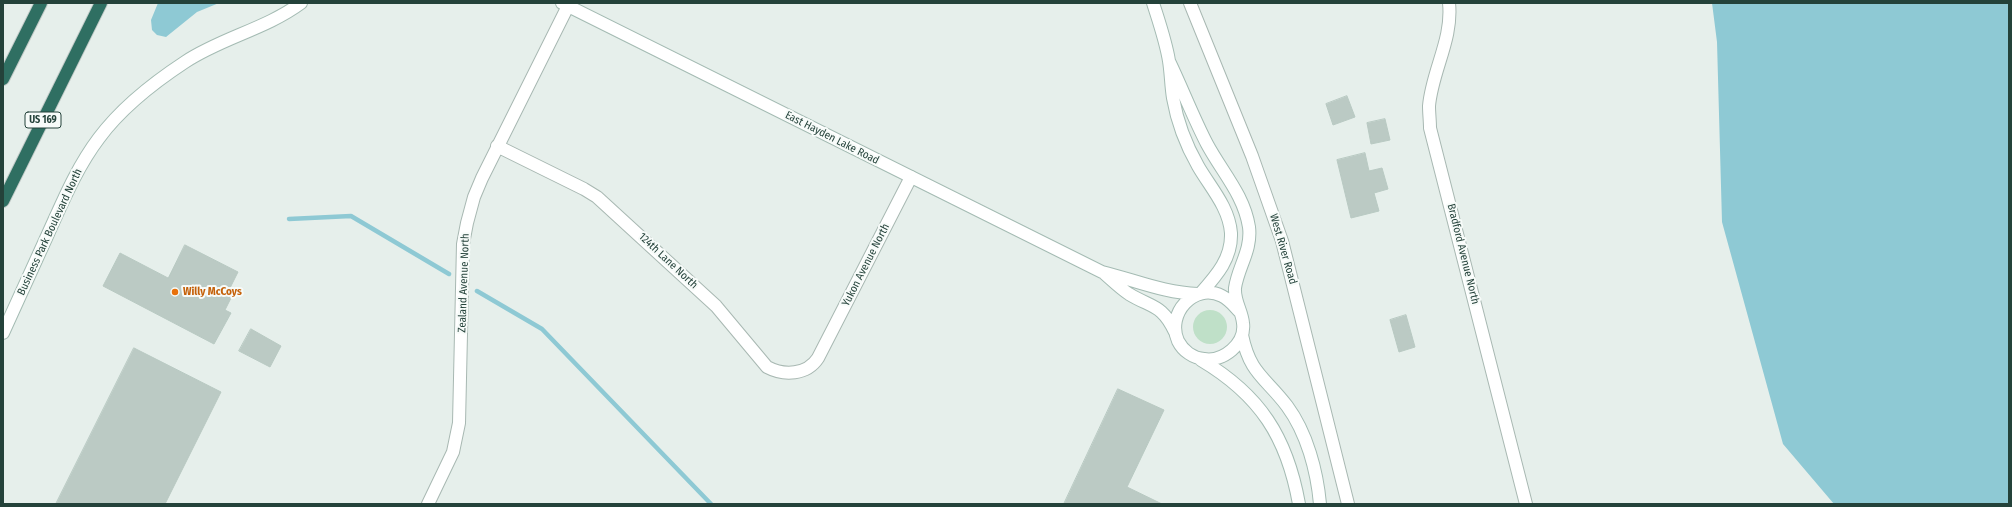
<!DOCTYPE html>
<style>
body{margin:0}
#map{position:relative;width:2012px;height:507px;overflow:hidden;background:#e6efeb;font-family:"Fira Sans Condensed",sans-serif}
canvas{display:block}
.frame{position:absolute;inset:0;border:4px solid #24423a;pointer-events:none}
</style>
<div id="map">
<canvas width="2012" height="507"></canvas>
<div class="frame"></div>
</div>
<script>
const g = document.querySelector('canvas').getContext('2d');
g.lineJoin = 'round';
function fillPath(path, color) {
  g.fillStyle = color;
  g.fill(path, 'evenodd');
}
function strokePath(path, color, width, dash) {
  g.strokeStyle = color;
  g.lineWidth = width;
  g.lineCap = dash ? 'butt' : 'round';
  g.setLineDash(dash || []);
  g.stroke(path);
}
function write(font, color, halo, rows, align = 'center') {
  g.font = font + ' "Fira Sans Condensed",sans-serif';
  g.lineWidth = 4;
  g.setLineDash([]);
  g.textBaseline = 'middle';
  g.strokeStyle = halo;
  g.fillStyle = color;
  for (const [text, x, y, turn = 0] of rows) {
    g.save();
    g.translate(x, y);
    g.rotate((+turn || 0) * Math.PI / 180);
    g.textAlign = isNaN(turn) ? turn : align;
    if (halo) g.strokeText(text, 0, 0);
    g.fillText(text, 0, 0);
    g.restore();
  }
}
fillPath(new Path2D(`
 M1193 327a17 17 0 1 1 34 0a17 17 0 1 1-34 0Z`), '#bfe0c8');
fillPath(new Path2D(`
 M 158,3 L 219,3 L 197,12 L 166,37 L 157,35 L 152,30 L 151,20 Z
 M 1712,3 L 2009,3 L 2009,504 L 1834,504 L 1783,444 L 1722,222 L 1717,42 Z`), '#8ec9d4');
strokePath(new Path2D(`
 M 289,219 L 351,216 L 449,274
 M 477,291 L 542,329 L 711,504`), '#8ec9d4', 4.5);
const building = new Path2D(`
 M 1347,96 L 1355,117 L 1333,125 L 1326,104 Z
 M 1385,119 L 1390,140 L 1371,144 L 1367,123 Z
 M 1365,153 L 1369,171 L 1382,168 L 1388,189 L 1374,193 L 1379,211 L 1351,218 L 1337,160 Z
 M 185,245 L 238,272 L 230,288 L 235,290 L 225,310 L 231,313 L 214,344 L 103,286 L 120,253 L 168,278 Z
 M 1406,315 L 1415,347 L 1399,352 L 1390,320 Z
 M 251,329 L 281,346 L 270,367 L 239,351 Z
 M 134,348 L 221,392 L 165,504 L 56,504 Z
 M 1118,389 L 1164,410 L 1127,487 L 1162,504 L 1064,504 Z`);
fillPath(building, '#bbcac4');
strokePath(building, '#b8c9c2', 1);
const street = new Path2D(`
 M 1190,3 L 1252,156 L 1282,241 L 1348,504
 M 1449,3 C 1453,39 1432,71 1429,106 C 1429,113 1430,121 1430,128 L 1526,504
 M 497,146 L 584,189 L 597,197 L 716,306 L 767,367 C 784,376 807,375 818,358 L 911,177
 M 428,504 L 453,452 L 459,423 L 463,244 L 467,223 L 474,197 L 482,178 L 568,6`);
const secondary = new Path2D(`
 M 562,3 L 1102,272 C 1135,280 1164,293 1198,294
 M 1153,3 C 1159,22 1166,42 1169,61 C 1171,73 1171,86 1173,98 C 1177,121 1186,145 1198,166 C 1210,187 1229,207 1231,233 C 1232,258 1217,275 1201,293
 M 1169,61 C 1182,88 1193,117 1207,144 C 1222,172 1244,195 1249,227 C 1252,250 1238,267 1235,288 C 1234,301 1242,311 1243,323 C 1246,344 1223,362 1204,359 C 1193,358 1183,351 1178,341 C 1166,314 1194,282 1222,296 C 1230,300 1234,306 1240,312
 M 1105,274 C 1113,281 1120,288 1129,294 C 1152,308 1162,304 1175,332
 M 3,333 C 18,300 33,267 48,234 C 63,201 77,167 99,138 C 122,107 153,83 185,62 C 221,38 266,29 301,3
 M 1242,335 C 1250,374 1265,377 1287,406 C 1307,433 1317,471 1320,504
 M 1201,360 C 1260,395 1287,437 1299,504`);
const highway = new Path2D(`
 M 3,79 L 41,3
 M 3,201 L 101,3`);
strokePath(street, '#a8b8b2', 14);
strokePath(secondary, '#a4bbb3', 14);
strokePath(highway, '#c2cac8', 14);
strokePath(street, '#fff', 12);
strokePath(secondary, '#fff', 12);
strokePath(highway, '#2f6f62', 12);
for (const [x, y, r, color] of [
 [175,292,4,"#e8710a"]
]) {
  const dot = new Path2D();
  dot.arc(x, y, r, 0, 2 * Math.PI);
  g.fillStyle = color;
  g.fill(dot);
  strokePath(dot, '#f7fbf9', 1.5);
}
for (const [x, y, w] of [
 [43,120,36]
]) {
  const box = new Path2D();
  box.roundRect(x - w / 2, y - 8, w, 16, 3);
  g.fillStyle = '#f7fbf9';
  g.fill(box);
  strokePath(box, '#24423a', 1);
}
write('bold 10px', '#24423a', null, [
 ["US 169",43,120]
]);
write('11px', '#24423a', '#f7fbf9', [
 ["East Hayden Lake Road",832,138,27],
 ["Business Park Boulevard North",50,232,-65],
 ["West River Road",1283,249,74],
 ["Bradford Avenue North",1463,254,76],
 ["124th Lane North",668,261,43],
 ["Yukon Avenue North",866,265,-63],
 ["Zealand Avenue North",464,283,-88]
]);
write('bold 11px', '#c56008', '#f7fbf9', [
 ["Willy McCoys",183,292]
], 'left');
</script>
